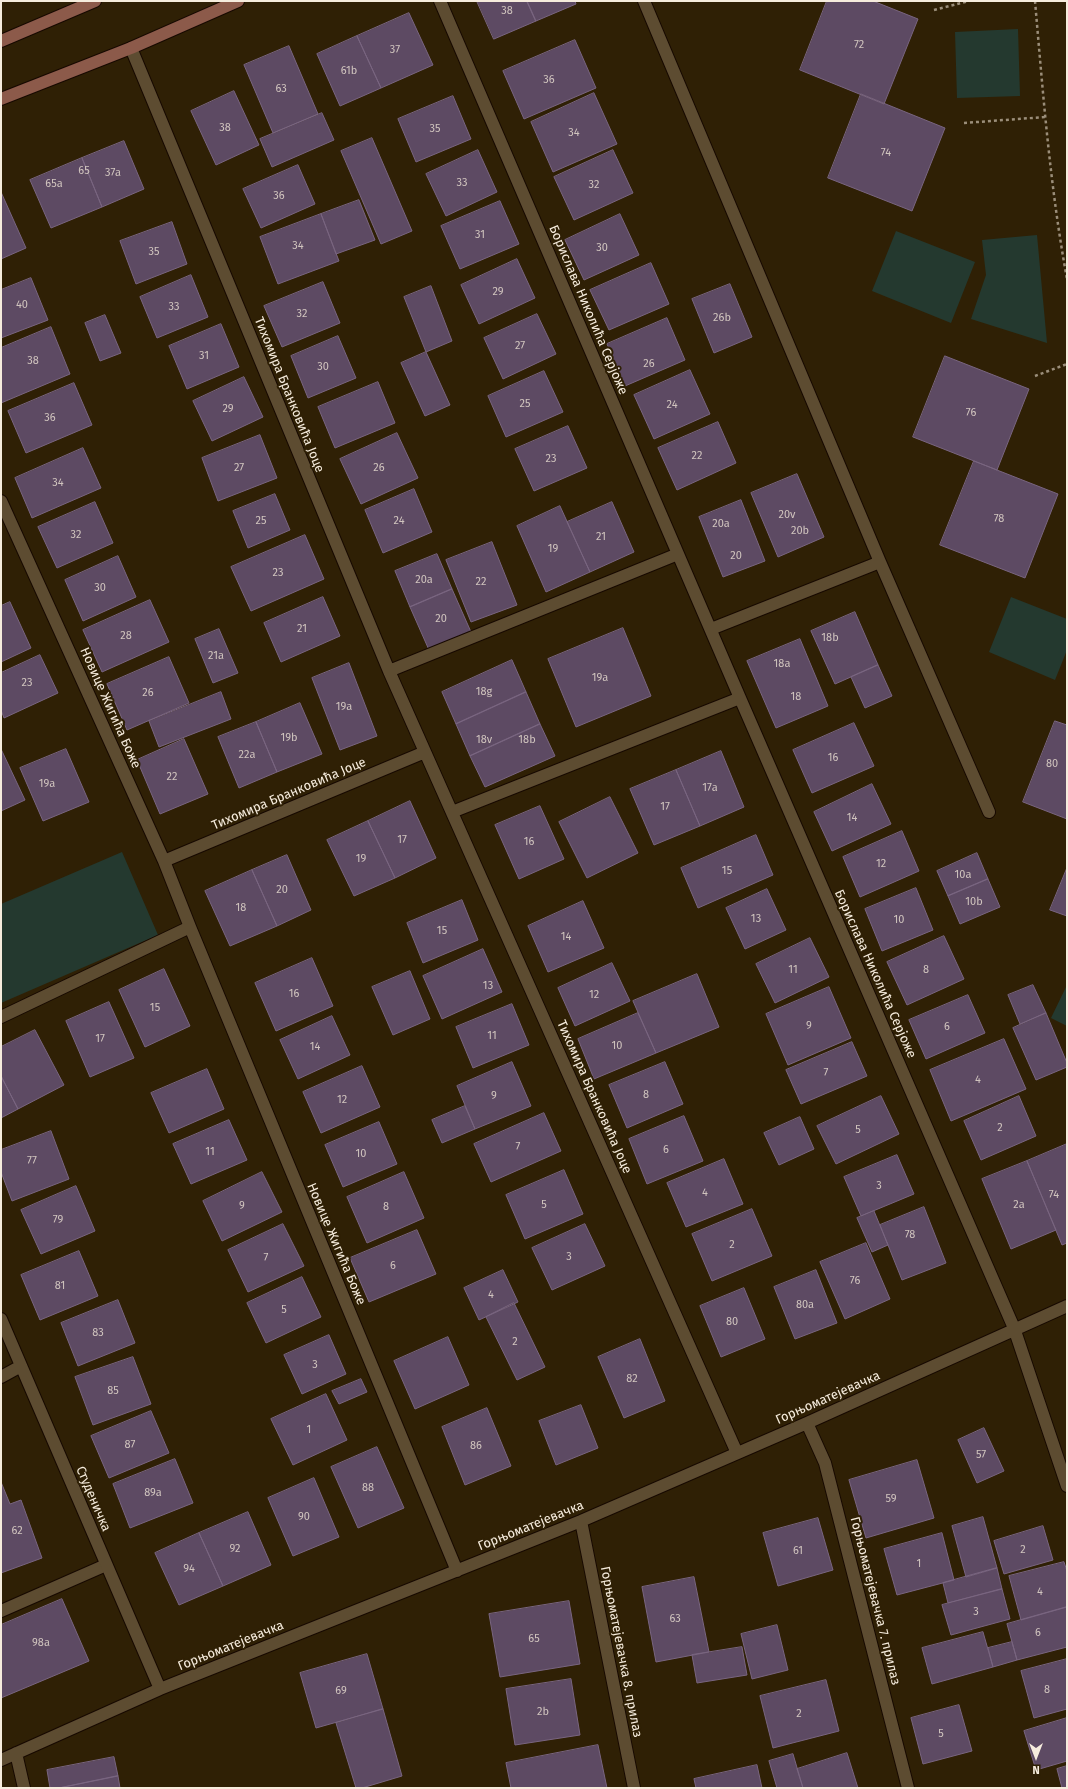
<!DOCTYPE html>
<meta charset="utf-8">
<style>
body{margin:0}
#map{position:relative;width:1068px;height:1789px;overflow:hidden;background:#2f2005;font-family:"Fira Sans",sans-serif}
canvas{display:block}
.frame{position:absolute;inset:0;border:2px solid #f6ecdd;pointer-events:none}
.north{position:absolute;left:1016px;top:1737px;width:40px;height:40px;-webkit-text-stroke:3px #2f2005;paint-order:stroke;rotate:180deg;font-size:11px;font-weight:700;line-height:16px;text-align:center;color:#f6ecdd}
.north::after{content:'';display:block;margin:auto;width:14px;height:18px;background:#f6ecdd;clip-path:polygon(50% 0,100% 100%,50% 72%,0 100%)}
</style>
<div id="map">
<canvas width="1068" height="1789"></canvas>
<div class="frame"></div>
<div class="north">N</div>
</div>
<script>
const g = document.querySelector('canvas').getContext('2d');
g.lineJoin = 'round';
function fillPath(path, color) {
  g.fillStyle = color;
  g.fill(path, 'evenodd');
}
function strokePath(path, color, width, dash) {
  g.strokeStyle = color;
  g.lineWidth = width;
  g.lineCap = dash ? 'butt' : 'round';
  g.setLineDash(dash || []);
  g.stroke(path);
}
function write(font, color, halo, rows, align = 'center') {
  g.font = font + ' "Fira Sans",sans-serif';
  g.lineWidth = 4;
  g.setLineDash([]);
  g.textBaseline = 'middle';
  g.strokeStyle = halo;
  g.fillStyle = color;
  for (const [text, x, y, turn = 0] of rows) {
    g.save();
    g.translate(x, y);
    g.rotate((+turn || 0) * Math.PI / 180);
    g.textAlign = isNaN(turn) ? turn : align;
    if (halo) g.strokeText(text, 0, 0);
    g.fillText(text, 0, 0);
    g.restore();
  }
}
fillPath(new Path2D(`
 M 1018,29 L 1020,96 L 957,98 L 955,32 Z
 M 896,231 L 975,262 L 951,323 L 872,291 Z
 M 1037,235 L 1047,343 L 971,319 L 986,275 L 982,240 Z
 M 1011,597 L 1067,619 L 1067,650 L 1055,680 L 989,652 Z
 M 122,852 L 158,935 L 1,1003 L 1,904 Z
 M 1067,985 L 1067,1026 L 1051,1018 Z`), '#24392f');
const building = new Path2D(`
 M 477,1 L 527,1 L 536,21 L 494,39 Z
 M 527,1 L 575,1 L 576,4 L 536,21 Z
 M 827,1 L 873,1 L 918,19 L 884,104 L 800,70 Z
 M 409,13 L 433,65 L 381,88 L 357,36 Z
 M 357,36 L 381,88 L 340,106 L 317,54 Z
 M 575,40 L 596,88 L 524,119 L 503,71 Z
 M 289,46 L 318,114 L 273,133 L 244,65 Z
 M 234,91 L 259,145 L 216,165 L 191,111 Z
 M 594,93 L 617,144 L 553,172 L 531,122 Z
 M 861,94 L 945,128 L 912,211 L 828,178 Z
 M 453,96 L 471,139 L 416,162 L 398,119 Z
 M 322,113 L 334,140 L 272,167 L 260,139 Z
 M 372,138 L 412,231 L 381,244 L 341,151 Z
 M 124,141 L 144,189 L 102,207 L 82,158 Z
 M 478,150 L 497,192 L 446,216 L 426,174 Z
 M 613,150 L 633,193 L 574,220 L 554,177 Z
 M 82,158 L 102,207 L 51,228 L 30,180 Z
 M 298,165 L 315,204 L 261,228 L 243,189 Z
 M 1,192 L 26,248 L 1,259 Z
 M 359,200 L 375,240 L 336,254 L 321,214 Z
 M 500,201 L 519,244 L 460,269 L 441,226 Z
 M 321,214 L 339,261 L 278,284 L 260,237 Z
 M 620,214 L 639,255 L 584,280 L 565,240 Z
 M 172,222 L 187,264 L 136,284 L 120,241 Z
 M 517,259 L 535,298 L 479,324 L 461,285 Z
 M 651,263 L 669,304 L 609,330 L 590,290 Z
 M 191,275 L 208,317 L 157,338 L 140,297 Z
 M 31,278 L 48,320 L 1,338 L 1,290 Z
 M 323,282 L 340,323 L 282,347 L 264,306 Z
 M 730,284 L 752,337 L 714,353 L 692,299 Z
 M 431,286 L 452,341 L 426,352 L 404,297 Z
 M 537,314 L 556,354 L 503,379 L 484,338 Z
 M 105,315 L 121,353 L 100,361 L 85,323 Z
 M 667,318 L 685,360 L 625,386 L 607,344 Z
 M 221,324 L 239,367 L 187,389 L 169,346 Z
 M 51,327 L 70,374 L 1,403 L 1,348 Z
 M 338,336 L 356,378 L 308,398 L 291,356 Z
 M 426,352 L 450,405 L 425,416 L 401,363 Z
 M 945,356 L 1029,389 L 997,470 L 913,437 Z
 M 690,370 L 710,414 L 654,439 L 634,395 Z
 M 544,371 L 563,412 L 506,437 L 488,396 Z
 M 244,377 L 263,417 L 212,441 L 193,401 Z
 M 378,382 L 395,423 L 335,448 L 318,407 Z
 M 74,383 L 92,425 L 26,453 L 8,411 Z
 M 718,422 L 736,463 L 677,490 L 658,448 Z
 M 568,426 L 587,468 L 534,491 L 515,449 Z
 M 397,433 L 418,478 L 361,504 L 340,459 Z
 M 260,435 L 277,478 L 218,501 L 202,458 Z
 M 83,448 L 101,488 L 32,518 L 15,478 Z
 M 974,461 L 1058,494 L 1025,578 L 940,545 Z
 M 797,474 L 824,537 L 778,557 L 751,493 Z
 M 414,489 L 432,532 L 383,553 L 365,510 Z
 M 275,494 L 290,530 L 248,548 L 233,511 Z
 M 741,500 L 765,561 L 723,577 L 699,517 Z
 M 95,502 L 113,543 L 57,568 L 38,527 Z
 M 612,502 L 634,552 L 590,572 L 567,522 Z
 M 560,506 L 590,572 L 546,592 L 517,526 Z
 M 305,535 L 324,579 L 251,611 L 231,567 Z
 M 492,542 L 517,605 L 471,622 L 446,560 Z
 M 437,554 L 452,589 L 410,607 L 395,571 Z
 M 118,556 L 136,597 L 83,621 L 65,580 Z
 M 452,589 L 471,632 L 429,650 L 410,607 Z
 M 323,597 L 340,636 L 281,662 L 264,623 Z
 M 150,600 L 169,642 L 102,672 L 83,630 Z
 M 10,602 L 31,648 L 1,662 L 1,606 Z
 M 855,612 L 878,665 L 835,684 L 811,631 Z
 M 623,628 L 651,696 L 576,727 L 548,659 Z
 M 219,629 L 238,673 L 213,683 L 195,639 Z
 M 800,639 L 828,706 L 776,728 L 747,661 Z
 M 40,655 L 58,693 L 4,718 L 1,710 L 1,673 Z
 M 169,657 L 189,703 L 127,730 L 107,684 Z
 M 512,660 L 526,692 L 456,724 L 442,692 Z
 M 349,663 L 377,736 L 340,750 L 312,678 Z
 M 878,665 L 892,696 L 865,708 L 851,677 Z
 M 221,692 L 231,719 L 159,747 L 149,721 Z
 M 526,692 L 540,724 L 470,756 L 456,724 Z
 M 300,703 L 322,754 L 277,772 L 256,722 Z
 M 1055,721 L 1067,725 L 1067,819 L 1023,802 Z
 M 256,722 L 277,772 L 239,788 L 218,737 Z
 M 854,723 L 874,766 L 812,793 L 793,750 Z
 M 540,724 L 555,756 L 485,787 L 470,756 Z
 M 184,739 L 208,794 L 160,814 L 137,760 Z
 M 1,749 L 25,800 L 1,811 Z
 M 66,749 L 89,802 L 43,821 L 20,768 Z
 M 721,751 L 744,807 L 700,826 L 676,770 Z
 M 676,770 L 700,826 L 654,845 L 630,789 Z
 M 872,784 L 891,824 L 832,851 L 814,812 Z
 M 610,797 L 638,853 L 587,878 L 559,822 Z
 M 410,801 L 436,858 L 395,878 L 368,821 Z
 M 540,806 L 564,859 L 519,879 L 495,825 Z
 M 368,821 L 395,878 L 354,896 L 327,840 Z
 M 902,831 L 919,871 L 860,897 L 843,857 Z
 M 756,835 L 773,875 L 698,908 L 681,868 Z
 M 977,853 L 988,879 L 948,896 L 937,871 Z
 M 287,855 L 311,910 L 277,926 L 252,870 Z
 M 1067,868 L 1067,916 L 1050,910 Z
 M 252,870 L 277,926 L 230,946 L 205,891 Z
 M 988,879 L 1000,907 L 960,924 L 948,896 Z
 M 916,888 L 933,930 L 882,951 L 865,909 Z
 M 767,889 L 786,930 L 745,949 L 726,908 Z
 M 462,900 L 478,940 L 423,963 L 407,923 Z
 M 583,901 L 604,948 L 548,972 L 528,926 Z
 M 944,936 L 964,979 L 907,1005 L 887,962 Z
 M 810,938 L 829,977 L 775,1003 L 756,964 Z
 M 483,949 L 502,992 L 442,1019 L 423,976 Z
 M 312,958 L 333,1006 L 276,1031 L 255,983 Z
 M 612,963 L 630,1001 L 575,1026 L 558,988 Z
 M 164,969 L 190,1026 L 145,1047 L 119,990 Z
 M 410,971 L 430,1019 L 393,1035 L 372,987 Z
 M 697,974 L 719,1027 L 656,1053 L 633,1001 Z
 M 1033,985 L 1046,1013 L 1020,1024 L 1008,995 Z
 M 829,987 L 851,1038 L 788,1065 L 766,1014 Z
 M 968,995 L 985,1033 L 926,1059 L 909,1020 Z
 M 109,1002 L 134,1058 L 90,1077 L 66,1021 Z
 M 512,1004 L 529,1045 L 473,1068 L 456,1027 Z
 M 638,1013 L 656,1053 L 594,1079 L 578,1039 Z
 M 1046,1013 L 1067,1063 L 1067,1067 L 1036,1080 L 1013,1028 Z
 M 332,1016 L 350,1055 L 298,1079 L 280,1040 Z
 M 35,1030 L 64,1085 L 18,1109 L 1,1076 L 1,1047 Z
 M 1004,1039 L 1026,1089 L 951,1121 L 930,1070 Z
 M 852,1042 L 867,1076 L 801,1104 L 786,1070 Z
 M 512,1062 L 531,1106 L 475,1129 L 457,1086 Z
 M 665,1062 L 683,1104 L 627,1128 L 609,1085 Z
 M 362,1066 L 380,1107 L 321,1133 L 303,1092 Z
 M 207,1069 L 224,1109 L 169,1133 L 151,1093 Z
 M 1,1076 L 18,1109 L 1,1118 Z
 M 881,1096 L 899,1134 L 836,1164 L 817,1126 Z
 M 1019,1096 L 1036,1136 L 981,1160 L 964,1121 Z
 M 465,1106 L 475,1129 L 442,1143 L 432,1120 Z
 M 544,1113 L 561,1151 L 491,1182 L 474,1144 Z
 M 684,1116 L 703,1161 L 647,1184 L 629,1139 Z
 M 800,1117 L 814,1149 L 779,1165 L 764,1133 Z
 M 229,1120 L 247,1160 L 191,1184 L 173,1144 Z
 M 379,1122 L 397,1164 L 343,1187 L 325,1145 Z
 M 51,1131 L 69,1179 L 12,1201 L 1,1172 L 1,1150 Z
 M 1067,1144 L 1067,1243 L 1062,1245 L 1027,1161 Z
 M 897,1155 L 914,1194 L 861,1216 L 844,1177 Z
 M 724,1159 L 743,1204 L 686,1227 L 667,1183 Z
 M 1027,1161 L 1056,1230 L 1011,1249 L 982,1179 Z
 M 564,1170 L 583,1214 L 525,1239 L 506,1195 Z
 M 262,1172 L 282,1212 L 222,1241 L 203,1201 Z
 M 404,1172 L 424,1218 L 367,1243 L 347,1197 Z
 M 76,1186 L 95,1231 L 41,1254 L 21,1210 Z
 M 924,1207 L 946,1263 L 902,1280 L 880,1225 Z
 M 752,1209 L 772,1256 L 712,1281 L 692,1234 Z
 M 874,1211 L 888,1245 L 872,1252 L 857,1218 Z
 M 283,1224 L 304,1266 L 248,1292 L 228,1250 Z
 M 585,1224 L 605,1266 L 552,1290 L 532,1248 Z
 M 417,1230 L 436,1274 L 369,1302 L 350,1258 Z
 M 866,1243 L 890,1299 L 845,1319 L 820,1262 Z
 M 79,1251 L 98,1296 L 40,1320 L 21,1275 Z
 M 503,1270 L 518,1302 L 479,1320 L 464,1288 Z
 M 816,1270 L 837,1323 L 795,1339 L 774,1287 Z
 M 302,1277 L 321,1317 L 266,1343 L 247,1303 Z
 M 744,1288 L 765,1339 L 721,1357 L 700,1306 Z
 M 118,1300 L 135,1343 L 78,1366 L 61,1323 Z
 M 514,1303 L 545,1367 L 517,1380 L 486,1317 Z
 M 329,1335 L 346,1374 L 302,1394 L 284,1355 Z
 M 448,1337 L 469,1385 L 415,1409 L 394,1361 Z
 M 640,1339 L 665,1401 L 624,1418 L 598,1357 Z
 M 133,1357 L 151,1404 L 93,1425 L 75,1377 Z
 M 361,1379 L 367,1392 L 339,1404 L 332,1391 Z
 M 326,1394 L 347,1440 L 293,1465 L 271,1419 Z
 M 581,1405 L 598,1448 L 556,1465 L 539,1421 Z
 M 487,1408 L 511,1466 L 465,1485 L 442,1427 Z
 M 151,1411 L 169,1453 L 109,1478 L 91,1436 Z
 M 984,1428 L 1004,1471 L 977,1483 L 958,1440 Z
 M 377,1447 L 404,1508 L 358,1528 L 331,1467 Z
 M 175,1459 L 193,1503 L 130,1528 L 113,1484 Z
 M 917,1460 L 934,1518 L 866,1538 L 849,1480 Z
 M 314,1478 L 339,1537 L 293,1556 L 268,1498 Z
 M 1,1482 L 10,1504 L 21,1500 L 42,1558 L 1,1573 Z
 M 248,1512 L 271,1565 L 223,1586 L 199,1533 Z
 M 983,1517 L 997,1568 L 966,1577 L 952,1526 Z
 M 818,1518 L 833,1570 L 778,1586 L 763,1533 Z
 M 1043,1526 L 1053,1560 L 1004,1574 L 994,1541 Z
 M 199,1533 L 223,1586 L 179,1605 L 155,1553 Z
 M 942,1533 L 954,1580 L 897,1595 L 884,1549 Z
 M 1064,1562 L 1067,1571 L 1067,1607 L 1021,1620 L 1009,1576 Z
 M 997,1568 L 1002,1589 L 948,1603 L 943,1583 Z
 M 694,1577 L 709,1652 L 656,1662 L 642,1587 Z
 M 1002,1589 L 1010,1619 L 951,1635 L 942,1605 Z
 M 62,1599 L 89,1661 L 1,1698 L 1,1625 Z
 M 569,1601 L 580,1664 L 500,1677 L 489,1614 Z
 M 1067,1607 L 1067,1647 L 1017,1660 L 1007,1624 Z
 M 777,1625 L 788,1670 L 752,1679 L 741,1634 Z
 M 983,1632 L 993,1667 L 932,1684 L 922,1648 Z
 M 1012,1642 L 1017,1660 L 993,1667 L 988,1648 Z
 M 742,1647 L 747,1675 L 697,1683 L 692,1655 Z
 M 367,1654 L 383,1709 L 316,1728 L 300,1673 Z
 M 1067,1659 L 1067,1709 L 1034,1718 L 1021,1671 Z
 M 571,1679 L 580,1735 L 515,1745 L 506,1689 Z
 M 826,1680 L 839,1731 L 773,1748 L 760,1696 Z
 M 959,1705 L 972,1751 L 923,1764 L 911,1718 Z
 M 383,1709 L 402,1776 L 362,1788 L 356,1788 L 336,1723 Z
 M 1067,1718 L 1067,1761 L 1036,1770 L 1024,1731 Z
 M 598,1745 L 607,1788 L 511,1788 L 506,1763 Z
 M 847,1753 L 858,1788 L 803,1788 L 797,1769 Z
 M 793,1754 L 803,1788 L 777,1788 L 769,1761 Z
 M 114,1757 L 118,1776 L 59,1788 L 50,1788 L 47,1770 Z
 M 757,1765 L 762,1788 L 696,1788 L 694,1779 Z
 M 1067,1766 L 1067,1788 L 1062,1788 L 1057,1769 Z
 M 118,1776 L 120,1788 L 59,1788 Z`);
fillPath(building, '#5d4a63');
strokePath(building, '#796580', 1);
const lane = new Path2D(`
 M 1,1611 L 106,1565`);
const street = new Path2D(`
 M 440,1 L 740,698 L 1014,1328 L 1067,1486
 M 644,1 L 880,562 L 989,812
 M 131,48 L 389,671 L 737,1453
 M 1,501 L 164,861 L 190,927 L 457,1571
 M 711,629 L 880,562
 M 389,671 L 678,554
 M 452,812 L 740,698
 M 164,861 L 425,752
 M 1,1017 L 190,927
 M 1,1319 L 160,1689
 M 1,1377 L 21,1366
 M 807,1423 L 825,1463 L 908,1788
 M 581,1521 L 634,1788
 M 16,1753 L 24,1788
 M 1,1760 L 160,1689 L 581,1521 L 807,1423 L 1067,1306`);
const secondary = new Path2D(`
 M 1,41 L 95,1
 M 1,99 L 131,48 L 238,1`);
strokePath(lane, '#170900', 14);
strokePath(street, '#170900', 14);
strokePath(secondary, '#170900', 14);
strokePath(new Path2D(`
 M 1035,1 C 1043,93 1050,187 1067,279
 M 934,10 L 969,1
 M 964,123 L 1045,117
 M 1035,376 L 1067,364`), '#9b8e7a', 2.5, [3, 3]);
strokePath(lane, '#5d4c31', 12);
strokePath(street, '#5d4c31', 12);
strokePath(secondary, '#8c5a4a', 12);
write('11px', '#d0c4be', null, [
 ["38",507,11],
 ["72",859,45],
 ["37",395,50],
 ["61b",349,71],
 ["36",549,80],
 ["63",281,89],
 ["38",225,128],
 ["35",435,129],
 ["34",574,133],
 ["74",886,153],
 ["65",84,171],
 ["37a",113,173],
 ["33",462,183],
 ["65a",54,184],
 ["32",594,185],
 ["36",279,196],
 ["31",480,235],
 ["34",298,246],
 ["30",602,248],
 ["35",154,252],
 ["29",498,292],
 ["40",22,305],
 ["33",174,307],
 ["32",302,314],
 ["26b",722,318],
 ["27",520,346],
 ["31",204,356],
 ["38",33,361],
 ["26",649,364],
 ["30",323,367],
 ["25",525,404],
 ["24",672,405],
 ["29",228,409],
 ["76",971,413],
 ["36",50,418],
 ["22",697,456],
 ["23",551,459],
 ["27",239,468],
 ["26",379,468],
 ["34",58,483],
 ["20v",787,515],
 ["78",999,519],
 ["25",261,521],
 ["24",399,521],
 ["20a",721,524],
 ["20b",800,531],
 ["32",76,535],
 ["21",601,537],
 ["19",553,549],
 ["20",736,556],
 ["23",278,573],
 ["20a",424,580],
 ["22",481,582],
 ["30",100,588],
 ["20",441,619],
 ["21",302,629],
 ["28",126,636],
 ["18b",830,638],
 ["21a",216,656],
 ["18a",782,664],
 ["19a",600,678],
 ["23",27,683],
 ["18g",484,692],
 ["26",148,693],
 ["18",796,697],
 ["19a",344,707],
 ["19b",289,738],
 ["18v",484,740],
 ["18b",527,740],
 ["22a",247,755],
 ["16",833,758],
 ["80",1052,764],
 ["22",172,777],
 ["19a",47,784],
 ["17a",710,788],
 ["17",665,807],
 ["14",852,818],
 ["17",402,840],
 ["16",529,842],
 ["19",361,859],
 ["12",881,864],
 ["15",727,871],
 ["10a",963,875],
 ["20",282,890],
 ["10b",974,902],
 ["18",241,908],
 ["13",756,919],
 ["10",899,920],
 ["15",442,931],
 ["14",566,937],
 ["11",793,970],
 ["8",926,970],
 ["13",488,986],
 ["16",294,994],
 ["12",594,995],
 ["15",155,1008],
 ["9",809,1026],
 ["6",947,1027],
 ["11",492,1036],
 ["17",100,1039],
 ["10",617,1046],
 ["14",315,1047],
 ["7",826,1073],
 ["4",978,1080],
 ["8",646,1095],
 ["9",494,1096],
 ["12",342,1100],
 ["2",1000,1128],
 ["5",858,1130],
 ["7",518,1147],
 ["6",666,1150],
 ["11",210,1152],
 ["10",361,1154],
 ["77",32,1161],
 ["3",879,1186],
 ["4",705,1193],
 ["74",1054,1195],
 ["5",544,1205],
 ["2a",1019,1205],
 ["9",242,1206],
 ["8",386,1207],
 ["79",58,1220],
 ["78",910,1235],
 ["2",732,1245],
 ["3",569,1257],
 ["7",266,1258],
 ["6",393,1266],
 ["76",855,1281],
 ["81",60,1286],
 ["4",491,1295],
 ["80a",805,1305],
 ["5",284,1310],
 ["80",732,1322],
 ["83",98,1333],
 ["2",515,1342],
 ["3",315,1365],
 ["82",632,1379],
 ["85",113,1391],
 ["1",309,1430],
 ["87",130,1445],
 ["86",476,1446],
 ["57",981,1455],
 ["88",368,1488],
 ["89a",153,1493],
 ["59",891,1499],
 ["90",304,1517],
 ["62",17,1531],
 ["92",235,1549],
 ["2",1023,1550],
 ["61",798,1551],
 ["1",919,1564],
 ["94",189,1569],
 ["4",1040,1592],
 ["3",976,1612],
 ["63",675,1619],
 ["6",1038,1633],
 ["65",534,1639],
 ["98a",41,1643],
 ["8",1047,1690],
 ["69",341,1691],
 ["2b",543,1712],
 ["2",799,1714],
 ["5",941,1734]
]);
write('13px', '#f6ecdd', '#2f2005', [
 ["Борислава Николића Серјоже",588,310,67],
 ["Тихомира Бранковића Јоце",289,395,68],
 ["Новице Жигића Боже",110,708,66],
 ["Тихомира Бранковића Јоце",289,794,-23],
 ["Борислава Николића Серјоже",875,974,66],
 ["Тихомира Бранковића Јоце",594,1097,66],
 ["Новице Жигића Боже",336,1244,67],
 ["Горњоматејевачка",828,1398,-24],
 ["Студеничка",93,1499,67],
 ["Горњоматејевачка",531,1526,-22],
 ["Горњоматејевачка 7. прилаз",875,1601,76],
 ["Горњоматејевачка",231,1646,-22],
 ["Горњоматејевачка 8. прилаз",621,1652,79]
]);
</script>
